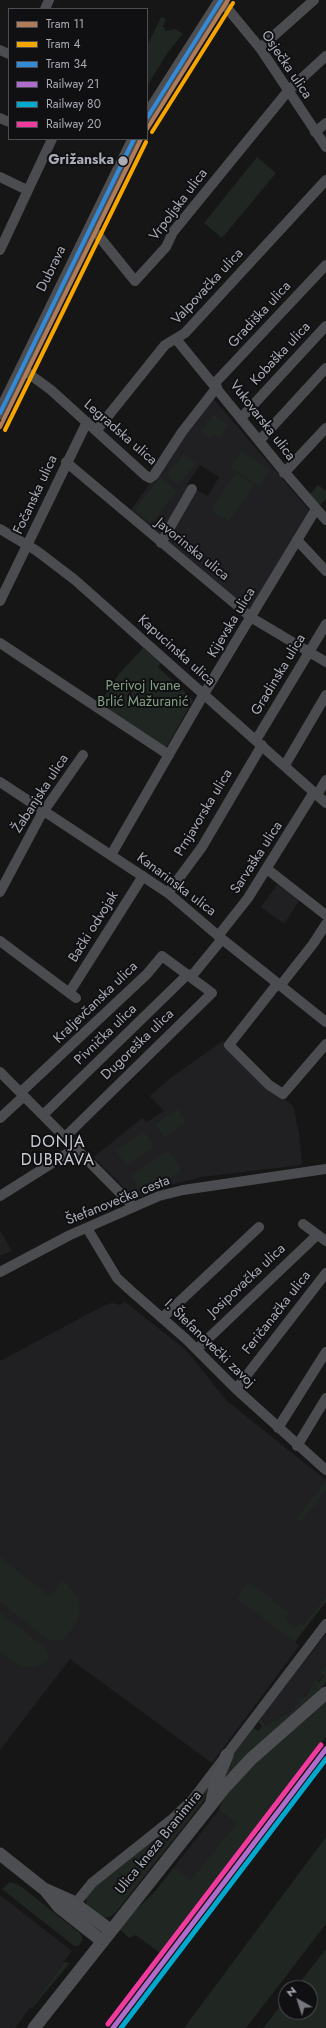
<!DOCTYPE html>
<meta charset="utf-8">
<style>
body{margin:0}
#map{position:relative;width:326px;height:2028px;overflow:hidden;background:#161616;font-family:Jost,sans-serif}
canvas{display:block}
.legend{position:absolute;left:8px;top:8px;width:140px;height:132px;box-sizing:border-box;background:#101012;border:1px solid #4d4e54;margin:0;padding:5px 7px;list-style:none;font-size:12px;color:#a9acb6}
.legend li{display:flex;align-items:center;gap:8px;height:20px}
.legend b{width:20px;border:1px solid #4d4e54}
.north{position:absolute;left:278px;top:1980px;width:40px;height:40px;box-sizing:border-box;background:#101012;border:1px solid #4d4e54;border-radius:50%;rotate:321deg;font-size:11px;font-weight:700;line-height:16px;text-align:center;color:#a9acb6}
.north::after{content:'';display:block;margin:auto;width:14px;height:18px;background:#76787e;clip-path:polygon(50% 0,100% 100%,50% 72%,0 100%)}
</style>
<div id="map">
<canvas width="326" height="2028"></canvas>
<ul class="legend">
<li><b style="height:5px;background:#b07c57"></b>Tram 11</li>
<li><b style="height:5px;background:#f7a600"></b>Tram 4</li>
<li><b style="height:5px;background:#338bd7"></b>Tram 34</li>
<li><b style="height:5px;background:#b06ccc"></b>Railway 21</li>
<li><b style="height:5px;background:#00a9ce"></b>Railway 80</li>
<li><b style="height:5px;background:#f13a9d"></b>Railway 20</li>
</ul>
<div class="north">N</div>
</div>
<script>
const g = document.querySelector('canvas').getContext('2d');
g.lineJoin = 'round';
function fillPath(path, color) {
  g.fillStyle = color;
  g.fill(path, 'evenodd');
}
function strokePath(path, color, width, dash) {
  g.strokeStyle = color;
  g.lineWidth = width;
  g.lineCap = dash ? 'butt' : 'round';
  g.setLineDash(dash || []);
  g.stroke(path);
}
function write(font, color, halo, rows, align = 'center') {
  g.font = font + ' Jost,sans-serif';
  g.lineWidth = 4;
  g.setLineDash([]);
  g.textBaseline = 'middle';
  g.strokeStyle = halo;
  g.fillStyle = color;
  for (const [text, x, y, turn = 0] of rows) {
    g.save();
    g.translate(x, y);
    g.rotate((+turn || 0) * Math.PI / 180);
    g.textAlign = isNaN(turn) ? turn : align;
    if (halo) g.strokeText(text, 0, 0);
    g.fillText(text, 0, 0);
    g.restore();
  }
}
fillPath(new Path2D(`
 M 212,397 L 310,511 L 249,610 L 166,541 L 194,489 L 208,496 L 219,477 L 200,465 L 187,484 L 190,487 L 161,537 L 130,511 Z
 M 279,882 L 300,900 L 284,924 L 261,907 Z
 M 223,1041 L 263,1083 L 293,1106 L 299,1133 L 302,1165 L 201,1177 L 163,1187 L 135,1199 L 94,1157 L 142,1118 L 147,1122 L 164,1111 L 150,1096 L 169,1079 Z
 M 0,1230 L 12,1251 L 0,1256 Z
 M 124,1301 L 186,1350 L 227,1401 L 326,1480 L 326,1602 L 295,1642 L 299,1646 L 212,1763 L 70,1659 L 0,1750 L 0,1361 L 105,1305 L 112,1303 L 121,1305 Z
 M 326,1634 L 326,1665 L 324,1675 L 318,1682 L 316,1681 L 305,1696 L 299,1700 L 301,1703 L 296,1706 L 292,1703 L 295,1709 L 266,1726 L 261,1716 Z
 M 219,1810 L 236,1824 L 191,1881 L 174,1867 Z
 M 0,1895 L 72,1951 L 15,2028 L 0,2028 Z`), '#202022');
fillPath(new Path2D(`
 M 161,17 L 166,19 L 163,26 L 166,31 L 175,29 L 183,34 L 168,52 L 147,86 L 147,46 Z
 M 257,157 L 276,173 L 222,238 L 204,223 Z
 M 214,415 L 228,425 L 219,438 L 214,434 L 211,438 L 202,431 Z
 M 241,451 L 270,470 L 259,486 L 231,467 Z
 M 184,454 L 196,464 L 178,485 L 167,475 Z
 M 236,473 L 254,485 L 229,521 L 211,510 Z
 M 161,477 L 177,491 L 151,523 L 134,510 Z
 M 318,485 L 326,491 L 326,499 L 320,505 L 309,495 Z
 M 143,648 L 161,663 L 158,667 L 193,700 L 166,748 L 100,703 L 119,674 Z
 M 177,1109 L 186,1122 L 164,1137 L 155,1124 Z
 M 144,1132 L 154,1147 L 126,1166 L 116,1150 Z
 M 169,1150 L 182,1170 L 144,1195 L 131,1176 Z
 M 326,1481 L 326,1490 L 301,1522 L 297,1518 Z
 M 0,1557 L 50,1597 L 62,1581 C 88,1602 84,1618 62,1641 L 49,1640 L 0,1602 Z
 M 249,1582 L 289,1613 L 285,1619 L 296,1628 L 300,1623 L 304,1625 L 326,1597 L 326,1602 L 294,1642 L 237,1598 Z
 M 0,1613 L 44,1647 L 49,1654 L 47,1661 C 30,1676 14,1663 0,1652 Z
 M 326,1665 L 326,1682 L 321,1689 L 243,1759 L 224,1778 L 231,1755 L 255,1724 L 254,1728 L 258,1731 L 262,1726 L 258,1722 L 261,1718 L 266,1726 L 295,1709 L 292,1702 L 296,1705 L 300,1703 L 298,1700 L 306,1696 L 316,1680 L 319,1682 L 324,1676 L 321,1673 Z
 M 326,1702 L 326,1737 L 161,1954 L 136,1935 L 129,1938 L 119,1929 L 130,1915 L 153,1894 L 174,1867 L 191,1880 L 236,1824 L 219,1810 C 224,1785 304,1723 326,1702 Z
 M 211,1782 L 204,1801 L 116,1912 L 110,1917 L 101,1918 L 87,1906 L 86,1898 L 89,1892 Z
 M 326,1837 L 326,1924 L 246,2028 L 184,2028 Z
 M 10,1882 L 19,1885 L 80,1933 L 83,1940 L 78,1946 L 74,1946 L 2,1889 Z
 M 326,1949 L 326,2028 L 263,2028 L 286,1999 L 286,2012 L 310,2012 L 310,1988 L 295,1988 Z
 M 64,1962 L 70,1963 L 32,2008 L 30,2008 Z`), '#202621');
strokePath(new Path2D(`
 M 219,2 L 227,8 L 260,48 L 326,147
 M 45,9 L 49,0
 M 260,48 L 314,0
 M 0,50 L 9,54
 M 0,118 L 9,122
 M 315,132 L 326,123
 M 0,177 L 27,190
 M 89,229 L 97,234 L 135,281 L 166,247 L 173,232 L 288,91 L 326,56
 M 0,250 L 52,139
 M 176,339 L 282,469 L 326,520
 M 21,368 L 51,390 L 146,476 L 150,478 L 154,475 L 182,432 L 217,387
 M 214,384 L 326,265
 M 241,418 L 326,326
 M 96,431 L 165,345 L 185,333 L 326,180
 M 259,441 L 326,368
 M 66,462 L 252,618 L 326,662
 M 284,473 L 326,428
 M 0,529 L 37,551 L 75,580 L 326,803
 M 297,540 L 326,571
 M 161,543 L 192,489
 M 0,601 L 87,422
 M 0,643 L 169,755
 M 256,740 L 326,624
 M 285,765 L 326,695
 M 0,782 L 168,893 L 222,939 L 326,1022
 M 317,795 L 326,780
 M 111,855 L 201,699 L 316,509
 M 267,869 L 326,915
 M 0,892 L 41,815 L 83,755
 M 168,893 L 202,847 L 262,745
 M 218,936 L 248,898 L 314,792
 M 0,941 L 76,998
 M 191,977 L 222,939
 M 277,984 L 229,1045 L 269,1085 L 283,1094 L 326,1044
 M 280,986 L 313,944 L 326,924
 M 69,993 L 143,876
 M 0,1072 L 134,1207
 M 21,1092 L 147,974 L 162,956 L 212,993 L 65,1137
 M 43,1115 L 188,974
 M 0,1118 L 24,1096
 M 0,1196 L 76,1148
 M 303,1224 L 326,1241
 M 87,1228 L 117,1278 L 130,1290 L 186,1339 L 236,1389 L 326,1470
 M 0,1272 L 70,1235 L 159,1196 L 183,1190 L 326,1169
 M 162,1318 L 259,1227
 M 197,1349 L 317,1235
 M 236,1389 L 326,1273
 M 278,1428 L 326,1352
 M 297,1446 L 326,1398
 M 75,1904 L 92,1883 L 171,1820 L 193,1799 L 326,1624`), '#4b4c4f', 10);
strokePath(new Path2D(`
 M 147,116 L 221,0
 M 0,413 L 134,139
 M 212,1801 L 216,1782 L 227,1755
 M 0,1854 L 44,1889 L 71,1901 L 110,1930
 M 46,1891 L 59,1907 L 102,1941
 M 34,2028 L 225,1787 L 251,1759 L 326,1693`), '#4d4e51', 13);
strokePath(new Path2D(`
 M 113,2028 L 326,1749`), '#b06ccc', 5);
strokePath(new Path2D(`
 M 121,2028 L 326,1759`), '#00a9ce', 5);
strokePath(new Path2D(`
 M 108,2024 L 321,1745`), '#f13a9d', 5);
strokePath(new Path2D(`
 M 147,129 L 228,0
 M 0,427 L 141,139`), '#b07c57', 4);
strokePath(new Path2D(`
 M 152,132 L 233,3
 M 5,430 L 146,142`), '#f7a600', 4);
strokePath(new Path2D(`
 M 147,118 L 221,0
 M 0,413 L 134,139`), '#338bd7', 4);
for (const [x, y, r, color] of [
 [123,161,5.5,"#a9acb6"]
]) {
  const dot = new Path2D();
  dot.arc(x, y, r, 0, 2 * Math.PI);
  g.fillStyle = color;
  g.fill(dot);
  strokePath(dot, '#101012', 1.5);
}
write('14px', '#a9acb6', '#101012', [
 ["Osječka ulica",286,65,56],
 ["Vrpoljska ulica",179,205,-53],
 ["Dubrava",52,269,-64],
 ["Valpovačka ulica",208,287,-47],
 ["Gradiška ulica",260,315,-47],
 ["Kobaška ulica",281,354,-47],
 ["Vukovarska ulica",262,421,52],
 ["Legradska ulica",120,433,41],
 ["Fočanska ulica",36,495,-65],
 ["Javorinska ulica",192,550,39],
 ["Kijevska ulica",232,623,-59],
 ["Kapucinska ulica",176,651,42],
 ["Gradinska ulica",279,675,-59],
 ["Žabanjska ulica",41,794,-57],
 ["Prnjavorska ulica",204,813,-59],
 ["Sarvaška ulica",257,858,-57],
 ["Kanarinska ulica",176,885,37],
 ["Bački odvojak",94,927,-58],
 ["Kraljevčanska ulica",96,1003,-44],
 ["Pivnička ulica",106,1035,-44],
 ["Dugoreška ulica",138,1045,-44],
 ["Štefanovečka cesta",118,1201,-22],
 ["Josipovačka ulica",247,1281,-43],
 ["Feričanačka ulica",277,1313,-52],
 ["I. Štefanovečki zavoj",209,1344,44],
 ["Ulica kneza Branimira",159,1843,-51]
]);
write('bold 14px', '#a9acb6', '#101012', [
 ["Grižanska",114,161]
], 'right');
write('14px', '#829f84', '#101012', [
 ["Perivoj Ivane",143,687],
 ["Brlić Mažuranić",143,703]
]);
g.letterSpacing = '1px';
write('16px', '#c9cbd2', '#101012', [
 ["DONJA",58,1143],
 ["DUBRAVA",58,1161]
]);
g.letterSpacing = '0px';
</script>
